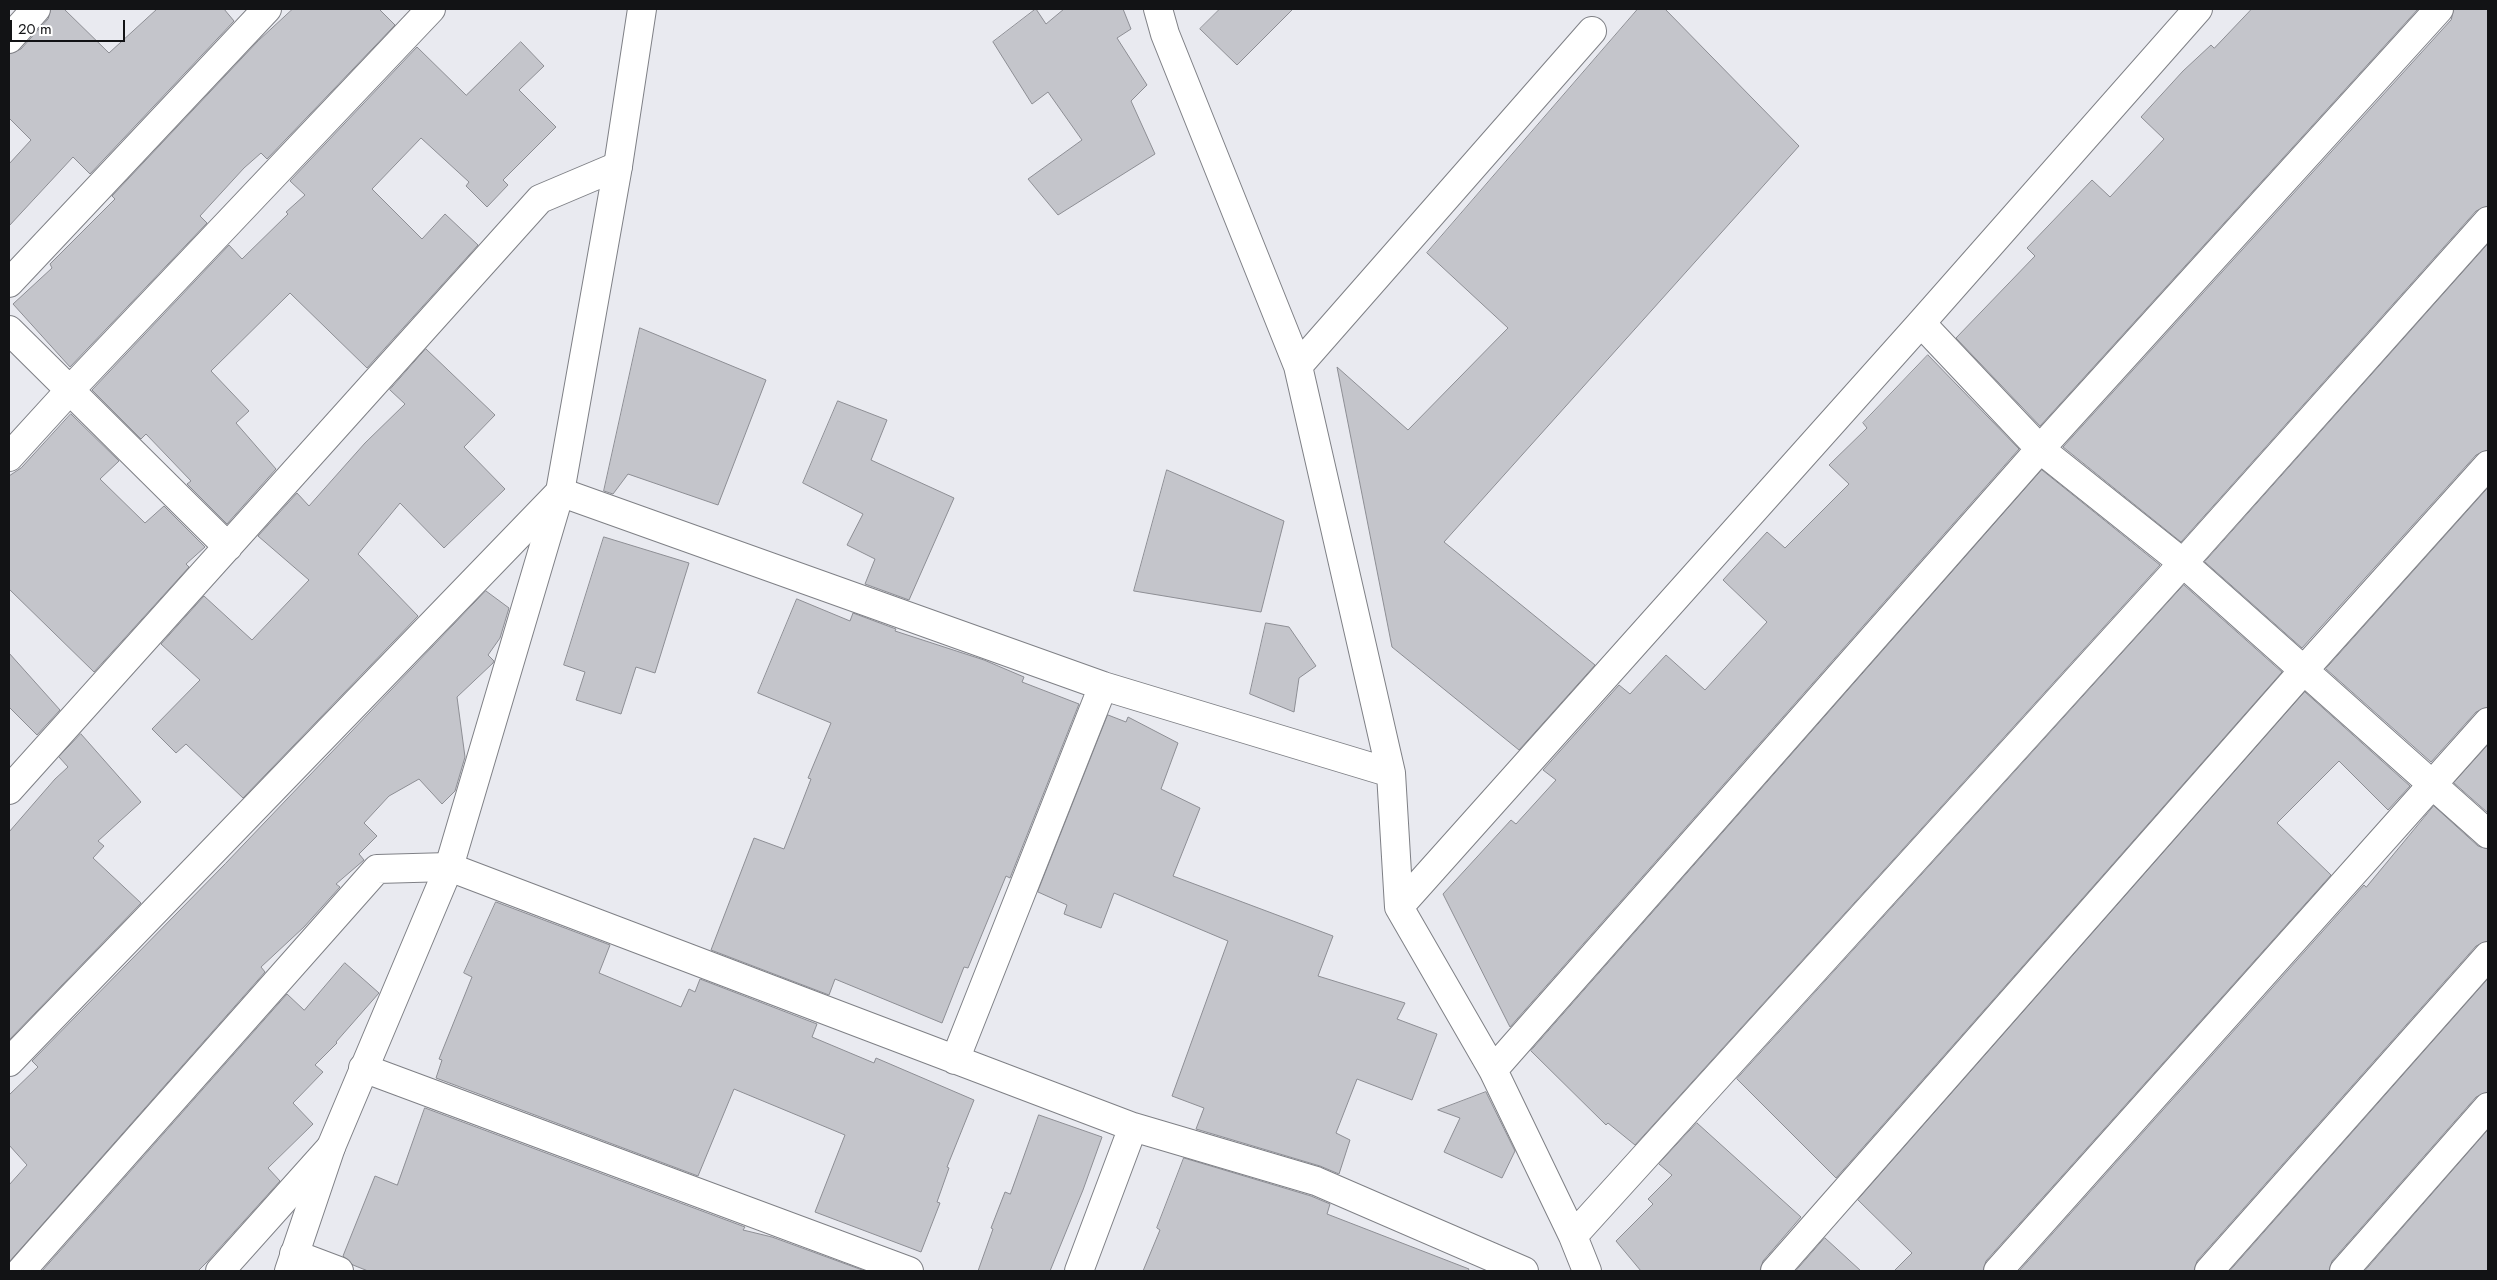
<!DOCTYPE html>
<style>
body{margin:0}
#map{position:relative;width:2497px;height:1280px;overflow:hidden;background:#e9eaf0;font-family:Jost,sans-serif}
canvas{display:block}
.frame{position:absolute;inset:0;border:10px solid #121315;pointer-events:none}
.scale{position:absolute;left:10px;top:20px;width:115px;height:22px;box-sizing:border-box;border:2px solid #121315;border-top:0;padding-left:6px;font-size:15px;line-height:18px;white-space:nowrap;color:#121315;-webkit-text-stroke:4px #fff;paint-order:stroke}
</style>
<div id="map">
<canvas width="2497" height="1280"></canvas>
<div class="frame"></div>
<div class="scale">20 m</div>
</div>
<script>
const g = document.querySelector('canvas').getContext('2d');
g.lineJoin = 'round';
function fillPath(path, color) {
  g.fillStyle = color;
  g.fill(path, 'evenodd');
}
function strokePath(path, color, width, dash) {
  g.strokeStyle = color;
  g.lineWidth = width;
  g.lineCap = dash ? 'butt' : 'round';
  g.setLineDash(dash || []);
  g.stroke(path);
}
const building = new Path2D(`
 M 51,9 L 64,9 L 109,53 L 157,9 L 224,9 L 234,21 L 90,174 L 73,157 L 9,226 L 9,164 L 31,140 L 9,118 L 9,54 L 21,49 L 48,19 Z
 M 293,9 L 379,9 L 395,25 L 267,159 L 261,153 L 244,168 L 200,216 L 207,223 L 70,367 L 13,304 L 52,268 L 50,264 L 115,199 L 112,196 L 258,41 Z
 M 1036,9 L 1046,24 L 1064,9 L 1123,9 L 1131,29 L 1117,38 L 1147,85 L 1131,101 L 1155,154 L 1058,215 L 1028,179 L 1082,140 L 1048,92 L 1032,104 L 993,42 Z
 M 1220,9 L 1293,9 L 1237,65 L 1200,29 Z
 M 1638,9 L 1665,9 L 1799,146 L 1444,542 L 1595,665 L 1519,750 L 1392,647 L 1337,367 L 1408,430 L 1508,328 L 1427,253 Z
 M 2252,9 L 2418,9 L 2040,426 L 1956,338 L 2035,256 L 2027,248 L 2092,180 L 2110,197 L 2164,139 L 2141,117 L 2183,71 L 2211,45 L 2214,48 Z
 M 2454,9 L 2488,9 L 2488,206 L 2476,211 L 2181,542 L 2063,447 L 2451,20 Z
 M 521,42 L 544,66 L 519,90 L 556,127 L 503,180 L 508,185 L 487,207 L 466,186 L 469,182 L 421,138 L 372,189 L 422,239 L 445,214 L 478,245 L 367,368 L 290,293 L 211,371 L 249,411 L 236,423 L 276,469 L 227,524 L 187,484 L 191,481 L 146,434 L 141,439 L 92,390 L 229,245 L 242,259 L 288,214 L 286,212 L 305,195 L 290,181 L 417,47 L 466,95 Z
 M 2488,244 L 2488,450 L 2476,455 L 2302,648 L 2205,562 Z
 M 640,328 L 766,380 L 718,505 L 628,474 L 613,494 L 604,491 Z
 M 426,349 L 495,415 L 464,447 L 505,489 L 444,548 L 400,503 L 358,554 L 418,616 L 243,798 L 186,744 L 176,753 L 152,729 L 200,680 L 161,644 L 204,596 L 252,640 L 309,580 L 258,536 L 297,493 L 309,506 L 365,443 L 405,404 L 390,390 Z
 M 1928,355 L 2019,449 L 1510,1027 L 1443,894 L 1511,820 L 1516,824 L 1556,780 L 1543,770 L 1619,685 L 1630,694 L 1666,655 L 1705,690 L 1767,622 L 1723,580 L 1767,532 L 1785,548 L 1849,484 L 1829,465 L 1867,428 L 1863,423 Z
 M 838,401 L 887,420 L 871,460 L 954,498 L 909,600 L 865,584 L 875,559 L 847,545 L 863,514 L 803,483 Z
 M 71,414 L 119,461 L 100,479 L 145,523 L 164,506 L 205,547 L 186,564 L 189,567 L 94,672 L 9,589 L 9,476 L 21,468 Z
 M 1167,470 L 1284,521 L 1261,612 L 1134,591 Z
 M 2042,470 L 2160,565 L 1635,1145 L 1608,1123 L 1606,1125 L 1531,1051 Z
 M 2488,488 L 2488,707 L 2476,712 L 2431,762 L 2326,669 Z
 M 604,537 L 689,563 L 655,673 L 636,667 L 621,714 L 576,700 L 585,672 L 564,665 Z
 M 2184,585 L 2282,672 L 1836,1178 L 1737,1079 Z
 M 486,591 L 509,608 L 500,638 L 488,655 L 494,661 L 493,663 L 457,697 L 465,757 L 455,791 L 442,804 L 419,779 L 389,796 L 364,823 L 377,836 L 359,854 L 364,860 L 336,884 L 340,887 L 304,927 L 261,967 L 265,972 L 9,1262 L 9,1185 L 27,1165 L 9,1145 L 9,1095 L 38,1067 L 32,1061 L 225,864 Z
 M 797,599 L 850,621 L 853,613 L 896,629 L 895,631 L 984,660 L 1024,677 L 1022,682 L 1079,704 L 1010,878 L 1006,876 L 968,968 L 964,967 L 942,1023 L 835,979 L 829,995 L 711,950 L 754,838 L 784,849 L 811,779 L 808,778 L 831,723 L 758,693 Z
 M 1266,623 L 1289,627 L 1316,666 L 1299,678 L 1294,712 L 1250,694 Z
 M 9,653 L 60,710 L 37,735 L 9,707 Z
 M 2305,692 L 2410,786 L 2388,810 L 2339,761 L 2277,823 L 2331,875 L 1986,1261 L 1983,1271 L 1894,1271 L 1912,1253 L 1858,1200 Z
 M 1108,715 L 1126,722 L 1128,717 L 1178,743 L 1161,789 L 1200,808 L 1173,876 L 1333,936 L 1318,976 L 1405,1003 L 1397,1019 L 1437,1034 L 1412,1100 L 1357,1079 L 1336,1133 L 1350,1140 L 1339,1174 L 1320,1166 L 1196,1129 L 1204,1108 L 1172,1096 L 1228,941 L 1114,893 L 1101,928 L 1064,914 L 1067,905 L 1038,892 Z
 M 81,734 L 141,802 L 98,841 L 104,846 L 93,858 L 141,903 L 9,1040 L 9,832 L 55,779 L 68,767 L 59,757 Z
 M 2488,745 L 2488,813 L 2454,783 Z
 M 2434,806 L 2478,846 L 2488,849 L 2488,941 L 2476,946 L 2197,1261 L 2194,1271 L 2019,1271 L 2364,885 L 2366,887 Z
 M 496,902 L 610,945 L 599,973 L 681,1007 L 689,989 L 695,992 L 700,979 L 817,1024 L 812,1037 L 874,1063 L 876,1058 L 974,1100 L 947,1167 L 949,1168 L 937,1202 L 940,1203 L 921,1252 L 815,1212 L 845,1135 L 734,1089 L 698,1176 L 436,1078 L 442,1060 L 439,1059 L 472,977 L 464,973 Z
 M 345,963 L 379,993 L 336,1042 L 337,1043 L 315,1065 L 323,1072 L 293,1103 L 313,1124 L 268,1168 L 280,1181 L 207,1262 L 198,1271 L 42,1271 L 287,994 L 304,1010 Z
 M 2488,979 L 2488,1092 L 2476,1097 L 2332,1261 L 2329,1271 L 2230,1271 Z
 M 1486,1092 L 1515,1151 L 1502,1178 L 1444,1152 L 1460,1118 L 1438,1110 Z
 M 425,1108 L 745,1227 L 743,1230 L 772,1237 L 865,1271 L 368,1271 L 353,1265 L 343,1256 L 375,1176 L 397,1185 Z
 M 1039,1115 L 1102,1137 L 1083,1190 L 1050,1271 L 978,1271 L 993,1229 L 991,1228 L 1005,1192 L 1010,1194 Z
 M 1697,1123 L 1801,1217 L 1763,1261 L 1760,1271 L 1641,1271 L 1616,1241 L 1653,1204 L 1648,1199 L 1672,1175 L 1659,1164 Z
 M 2488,1130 L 2488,1271 L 2365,1271 Z
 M 1184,1158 L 1311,1196 L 1330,1204 L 1327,1214 L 1469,1269 L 1468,1271 L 1143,1271 L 1160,1230 L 1157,1228 Z
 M 1825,1238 L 1861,1271 L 1796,1271 Z`);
fillPath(building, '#c4c5cb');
strokePath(building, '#8d8e94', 1);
const street = new Path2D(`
 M 1158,9 L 1165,34 L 1298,366 L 1391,773 L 1399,907 L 1493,1070 L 1573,1236 L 1587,1271
 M 9,39 L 36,9
 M 9,283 L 267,9
 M 1921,323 L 2040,449 L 2183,563 L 2488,834
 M 9,330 L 228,547
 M 1298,366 L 1592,31
 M 9,457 L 70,390 L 431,9
 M 9,790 L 540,199 L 618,166
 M 1399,907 L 1921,323 L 2198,9
 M 955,1060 L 1103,686
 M 9,1062 L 560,492 L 1103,686 L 1391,773
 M 363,1068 L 909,1271
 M 1493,1070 L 2040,449 L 2439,9
 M 1573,1236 L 2183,563 L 2488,221
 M 294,1254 L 339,1271
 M 21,1271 L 377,869 L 449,867 L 1133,1127 L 1316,1181 L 1524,1271
 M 220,1271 L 331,1147
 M 1079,1271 L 1133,1127
 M 1775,1271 L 2303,671 L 2488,465
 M 1998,1271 L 2488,722
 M 2209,1271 L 2488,956
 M 2344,1271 L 2488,1107`);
const secondary = new Path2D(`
 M 289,1271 L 331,1147 L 449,867 L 560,492 L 618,166 L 642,9`);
strokePath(street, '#7f8086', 30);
strokePath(secondary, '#7f8086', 30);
strokePath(street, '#fff', 28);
strokePath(secondary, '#fff', 28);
</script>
